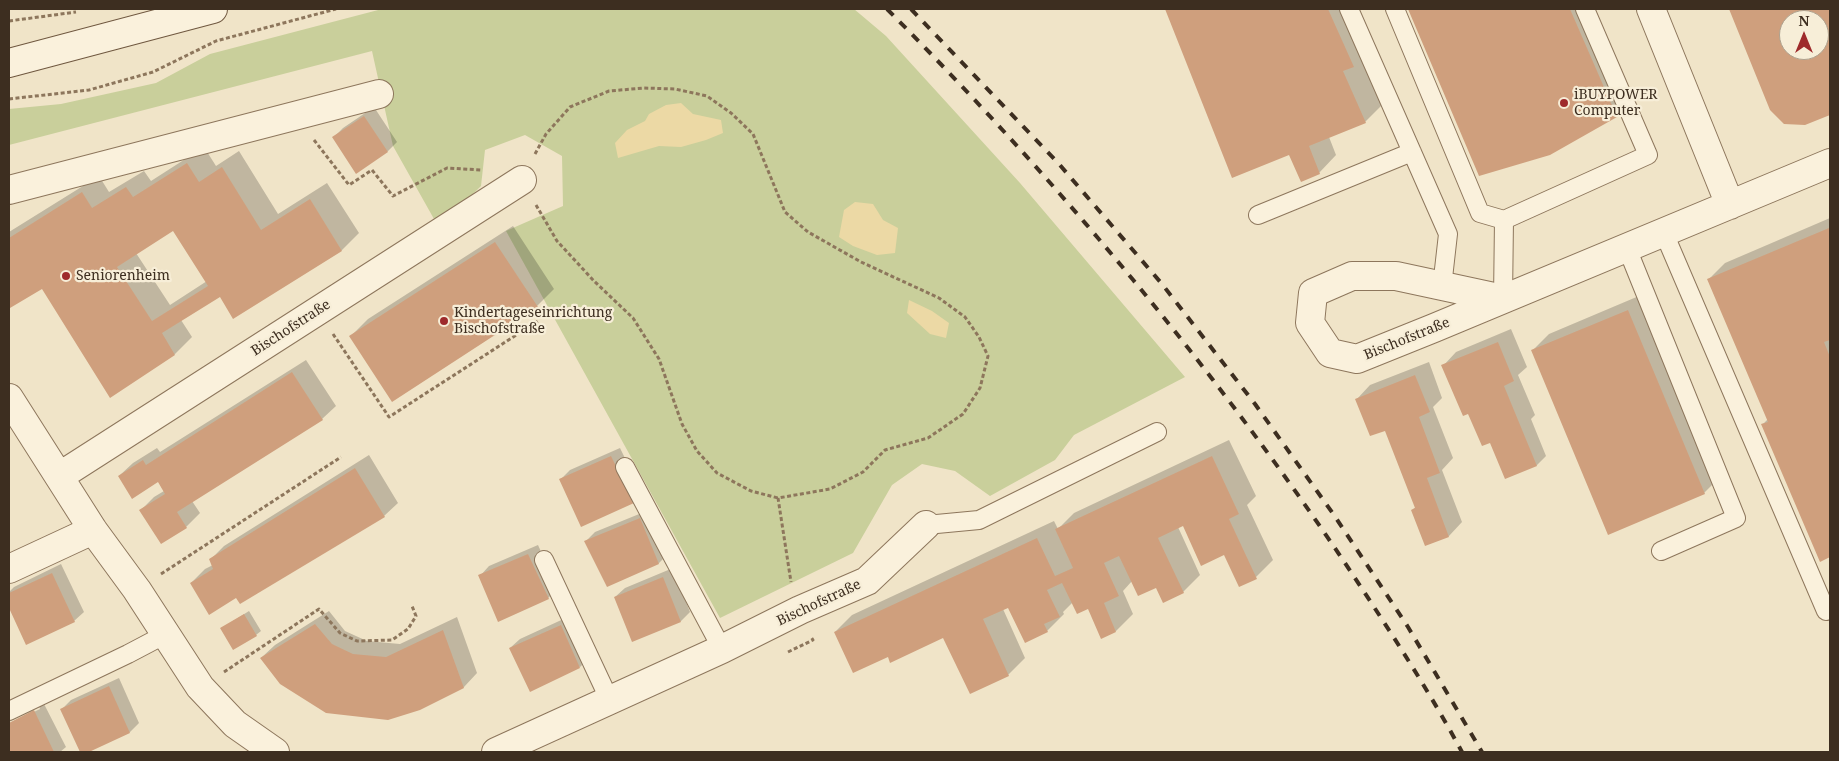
<!DOCTYPE html>
<meta charset="utf-8">
<style>
body{margin:0}
#map{position:relative;width:1839px;height:761px;overflow:hidden;background:#f0e4c8;font-family:"Noto Serif",serif}
canvas{display:block}
.frame{position:absolute;inset:0;border:10px solid #3d2e20;pointer-events:none}
.north{position:absolute;left:1779px;top:10px;width:50px;height:50px;box-sizing:border-box;background:#f7eed8;border:1px solid #ada18e;border-radius:50%;rotate:0deg;font-size:14px;font-weight:700;line-height:20px;text-align:center;color:#3d2e20}
.north::after{content:'';display:block;margin:auto;width:18px;height:22px;background:#9e2a2b;clip-path:polygon(50% 0,100% 100%,50% 72%,0 100%)}
</style>
<div id="map">
<canvas width="1839" height="761"></canvas>
<div class="frame"></div>
<div class="north">N</div>
</div>
<script>
const g = document.querySelector('canvas').getContext('2d');
g.lineJoin = 'round';
function fillPath(path, color) {
  g.fillStyle = color;
  g.fill(path, 'evenodd');
}
function strokePath(path, color, width, dash) {
  g.strokeStyle = color;
  g.lineWidth = width;
  g.lineCap = dash ? 'butt' : 'round';
  g.setLineDash(dash || []);
  g.stroke(path);
}
function write(font, color, halo, rows, align = 'center') {
  g.font = font + ' "Noto Serif",serif';
  g.lineWidth = 4.5;
  g.setLineDash([]);
  g.textBaseline = 'middle';
  g.strokeStyle = halo;
  g.fillStyle = color;
  for (const [text, x, y, turn = 0] of rows) {
    g.save();
    g.translate(x, y);
    g.rotate((+turn || 0) * Math.PI / 180);
    g.textAlign = isNaN(turn) ? turn : align;
    if (halo) g.strokeText(text, 0, 0);
    g.fillText(text, 0, 0);
    g.restore();
  }
}
fillPath(new Path2D(`
 M 382,9 L 854,9 L 886,36 L 1020,183 L 1185,377 L 1074,435 L 1055,460 L 990,496 L 955,471 L 922,464 L 892,485 L 853,553 L 720,618 L 506,231 L 563,206 L 562,156 L 525,135 L 485,150 L 481,186 L 463,204 L 434,219 L 393,146 L 372,51 L 9,145 L 9,109 L 61,104 L 156,83 L 210,54 Z`), '#c9cf9b');
fillPath(new Path2D(`
 M 681,103 L 693,114 L 721,120 L 723,133 L 706,140 L 681,147 L 659,146 L 618,158 L 615,143 L 627,130 L 645,121 L 649,114 L 666,105 Z
 M 855,202 L 873,204 L 883,220 L 898,228 L 895,253 L 877,255 L 853,246 L 839,237 L 844,210 Z
 M 909,300 L 932,311 L 949,323 L 946,338 L 930,334 L 907,313 Z`), '#ecd9a5');
fillPath(new Path2D(`
 M 1166,9 L 1353,9 L 1382,105 L 1365,122 L 1329,137 L 1336,155 L 1319,173 L 1290,153 L 1233,177 Z
 M 1409,9 L 1595,9 L 1634,99 L 1616,116 L 1480,175 Z
 M 1730,9 L 1830,9 L 1830,113 L 1804,124 L 1771,109 ZM 1789,20 L 1819,20 L 1819,50 L 1789,50 Z
 M 374,107 L 397,142 L 388,151 L 357,172 L 334,137 L 343,128 Z
 M 204,147 L 216,166 L 239,151 L 278,214 L 327,183 L 359,233 L 342,250 L 234,317 L 220,295 L 181,320 L 192,337 L 175,354 L 110,396 L 42,287 L 11,306 L 9,303 L 9,232 L 99,176 L 109,192 L 144,171 L 151,181 ZM 174,229 L 207,281 L 170,305 L 136,253 Z
 M 1830,218 L 1830,556 L 1821,560 L 1763,424 L 1768,419 L 1708,280 L 1725,263 Z
 M 513,226 L 554,289 L 537,306 L 351,336 L 368,319 Z
 M 1646,293 L 1721,476 L 1704,493 L 1532,351 L 1549,334 Z
 M 1511,329 L 1527,367 L 1518,375 L 1535,415 L 1531,419 L 1546,456 L 1537,465 L 1506,478 L 1492,443 L 1469,412 L 1443,366 L 1456,352 Z
 M 306,360 L 336,406 L 322,419 L 192,501 L 200,513 L 186,527 L 141,510 L 154,497 L 164,491 L 158,481 L 119,476 L 133,463 L 157,448 L 160,452 Z
 M 1429,362 L 1442,398 L 1433,407 L 1453,458 L 1442,470 L 1462,522 L 1449,536 L 1426,545 L 1412,510 L 1416,507 L 1385,429 L 1357,399 L 1370,385 Z
 M 1229,440 L 1256,496 L 1247,505 L 1273,560 L 1256,577 L 1184,525 L 1178,527 L 1200,575 L 1183,592 L 1132,581 L 1123,591 L 1133,614 L 1116,631 L 1101,637 L 1089,608 L 1073,602 L 1063,612 L 1064,614 L 1047,631 L 1009,606 L 1003,609 L 1025,658 L 1008,675 L 944,636 L 888,655 L 835,632 L 852,615 L 1054,521 L 1058,529 L 1074,513 Z
 M 620,448 L 642,493 L 633,502 L 560,480 L 570,470 Z
 M 369,455 L 398,503 L 384,516 L 237,597 L 191,583 L 205,569 L 213,565 L 211,559 L 224,546 Z
 M 649,510 L 668,554 L 659,563 L 608,585 L 586,541 L 595,532 Z
 M 538,545 L 558,589 L 548,598 L 480,576 L 489,566 Z
 M 61,564 L 84,612 L 74,621 L 26,643 L 9,606 L 9,592 L 14,587 Z
 M 673,568 L 690,612 L 681,621 L 633,640 L 615,597 L 625,588 Z
 M 249,611 L 261,631 L 256,635 L 222,628 Z
 M 329,611 L 345,631 L 367,641 L 400,644 L 457,617 L 477,673 L 464,687 L 419,709 L 261,658 L 275,645 Z
 M 570,616 L 589,658 L 580,667 L 510,648 L 520,639 Z
 M 119,678 L 139,723 L 130,732 L 86,752 L 82,752 L 62,709 L 71,700 Z
 M 43,702 L 66,747 L 60,752 L 9,752 L 9,724 L 40,709 L 39,706 L 9,722 L 9,719 Z`), '#0003');
fillPath(new Path2D(`
 M 1165,9 L 1328,9 L 1354,67 L 1343,71 L 1366,123 L 1309,146 L 1320,174 L 1301,182 L 1289,155 L 1232,178 Z
 M 1408,9 L 1570,9 L 1617,117 L 1550,155 L 1479,176 Z
 M 1729,9 L 1830,9 L 1830,115 L 1805,125 L 1784,124 L 1770,110 ZM 1789,20 L 1819,20 L 1819,50 L 1789,50 Z
 M 364,116 L 388,152 L 356,174 L 332,137 Z
 M 187,163 L 199,182 L 222,167 L 261,230 L 310,199 L 342,251 L 233,319 L 220,297 L 162,333 L 175,355 L 110,398 L 42,289 L 10,308 L 9,306 L 9,238 L 82,192 L 92,208 L 126,187 L 133,197 ZM 173,231 L 208,286 L 152,321 L 117,267 Z
 M 1829,228 L 1830,340 L 1824,342 L 1830,357 L 1830,557 L 1820,562 L 1761,424 L 1768,422 L 1707,279 Z
 M 495,242 L 538,307 L 392,402 L 349,336 Z
 M 1628,310 L 1705,494 L 1608,535 L 1531,350 Z
 M 1498,342 L 1514,381 L 1504,386 L 1537,466 L 1505,479 L 1490,443 L 1482,446 L 1468,414 L 1463,416 L 1441,365 Z
 M 292,372 L 323,420 L 177,512 L 187,528 L 161,544 L 139,510 L 165,494 L 158,482 L 132,499 L 118,476 L 143,460 L 146,465 Z
 M 1415,375 L 1430,412 L 1419,417 L 1440,473 L 1427,478 L 1449,537 L 1425,546 L 1411,510 L 1415,508 L 1385,431 L 1370,436 L 1355,399 Z
 M 611,456 L 634,503 L 581,527 L 559,479 Z
 M 1212,456 L 1239,514 L 1229,519 L 1257,579 L 1239,587 L 1224,555 L 1201,566 L 1183,526 L 1158,538 L 1184,593 L 1163,603 L 1156,588 L 1138,596 L 1119,556 L 1104,563 L 1119,596 L 1104,603 L 1116,632 L 1101,639 L 1088,609 L 1077,614 L 1062,583 L 1047,590 L 1060,617 L 1044,624 L 1048,632 L 1025,643 L 1008,608 L 983,619 L 1009,676 L 970,694 L 943,638 L 890,663 L 888,657 L 853,673 L 834,632 L 1037,538 L 1055,576 L 1073,568 L 1055,529 Z
 M 355,468 L 385,517 L 240,604 L 236,598 L 209,615 L 190,583 L 213,569 L 209,559 Z
 M 640,518 L 659,564 L 607,587 L 584,541 Z
 M 528,554 L 549,599 L 498,622 L 478,575 Z
 M 52,573 L 75,622 L 26,645 L 9,608 L 9,593 Z
 M 663,577 L 681,622 L 632,642 L 614,597 Z
 M 244,614 L 257,636 L 233,650 L 220,628 Z
 M 315,624 L 332,644 L 353,654 L 386,657 L 443,630 L 464,688 L 420,710 L 388,720 L 326,713 L 280,684 L 260,658 Z
 M 561,625 L 580,668 L 530,692 L 509,648 Z
 M 109,686 L 130,733 L 89,752 L 80,752 L 60,709 Z
 M 34,710 L 54,752 L 9,752 L 9,723 Z`), '#cf9f7d');
const service = new Path2D(`
 M 1349,9 L 1448,234 L 1442,287
 M 1395,9 L 1480,213 L 1504,220 L 1648,155 L 1585,9
 M 1258,215 L 1412,152
 M 1664,233 L 1826,611 L 1830,609
 M 1627,248 L 1736,518 L 1661,551
 M 1503,299 L 1504,220
 M 625,467 L 722,649
 M 926,525 L 979,520 L 1157,432
 M 544,560 L 610,701
 M 9,711 L 128,654 L 166,634`);
const minor = new Path2D(`
 M 1651,9 L 1730,205
 M 9,190 L 379,94
 M 1503,299 L 1396,276 L 1352,276 L 1313,293 L 1310,323 L 1330,353 L 1357,359 L 1434,328 L 1830,163
 M 9,398 L 93,530 L 137,590 L 200,687 L 235,724 L 275,752
 M 60,476 L 522,180
 M 9,569 L 93,530
 M 496,752 L 722,649 L 800,610 L 867,581 L 926,525`);
const secondary = new Path2D(`
 M 9,63 L 213,9`);
strokePath(service, '#8d765c', 20);
strokePath(minor, '#8d765c', 30);
strokePath(secondary, '#6f573f', 30);
strokePath(new Path2D(`
 M 9,21 L 76,12
 M 9,99 L 89,90 L 153,72 L 216,41 L 336,9
 M 314,140 L 349,185 L 372,170 L 393,196 L 447,168 L 481,170
 M 535,154 L 546,134 L 570,107 L 609,91 L 644,88 L 675,89 L 707,96 L 731,113 L 753,134 L 785,212 L 808,232 L 861,262 L 939,298 L 965,317 L 979,337 L 988,356 L 980,388 L 963,414 L 928,438 L 885,450 L 863,472 L 830,489 L 778,498 L 791,582
 M 536,205 L 557,241 L 594,281 L 633,318 L 659,359 L 682,424 L 697,451 L 717,473 L 751,491 L 778,498
 M 333,334 L 389,417 L 538,321
 M 161,574 L 341,457
 M 788,652 L 813,640 L 811,637
 M 224,672 L 319,609 L 340,633 L 357,641 L 392,640 L 408,629 L 416,616 L 412,606`), '#8d765c', 3, [4, 2.5]);
strokePath(service, '#faf1dc', 18);
strokePath(minor, '#faf1dc', 28);
strokePath(secondary, '#faf1dc', 28);
strokePath(new Path2D(`
 M 887,9 C 1056,179 1211,364 1345,563 C 1386,625 1427,687 1462,752
 M 911,9 L 1059,164 L 1162,284 L 1255,404 L 1334,515 L 1408,627 L 1482,752`), '#3d2e20', 4, [9, 9]);
for (const [x, y, r, color] of [
 [1564,103,5,"#9e2a2b"],
 [66,276,5,"#9e2a2b"],
 [444,321,5,"#9e2a2b"]
]) {
  const dot = new Path2D();
  dot.arc(x, y, r, 0, 2 * Math.PI);
  g.fillStyle = color;
  g.fill(dot);
  strokePath(dot, '#f7eed8', 2);
}
write('14px', '#3d2e20', '#f7eed8', [
 ["iBUYPOWER",1574,95],
 ["Computer",1574,111],
 ["Seniorenheim",76,276],
 ["Kindertageseinrichtung",454,313],
 ["Bischofstraße",454,329]
], 'left');
write('14px', '#3d2e20', '#f7eed8', [
 ["Bischofstraße",291,328,-33],
 ["Bischofstraße",1407,339,-22],
 ["Bischofstraße",819,603,-25]
]);
</script>
